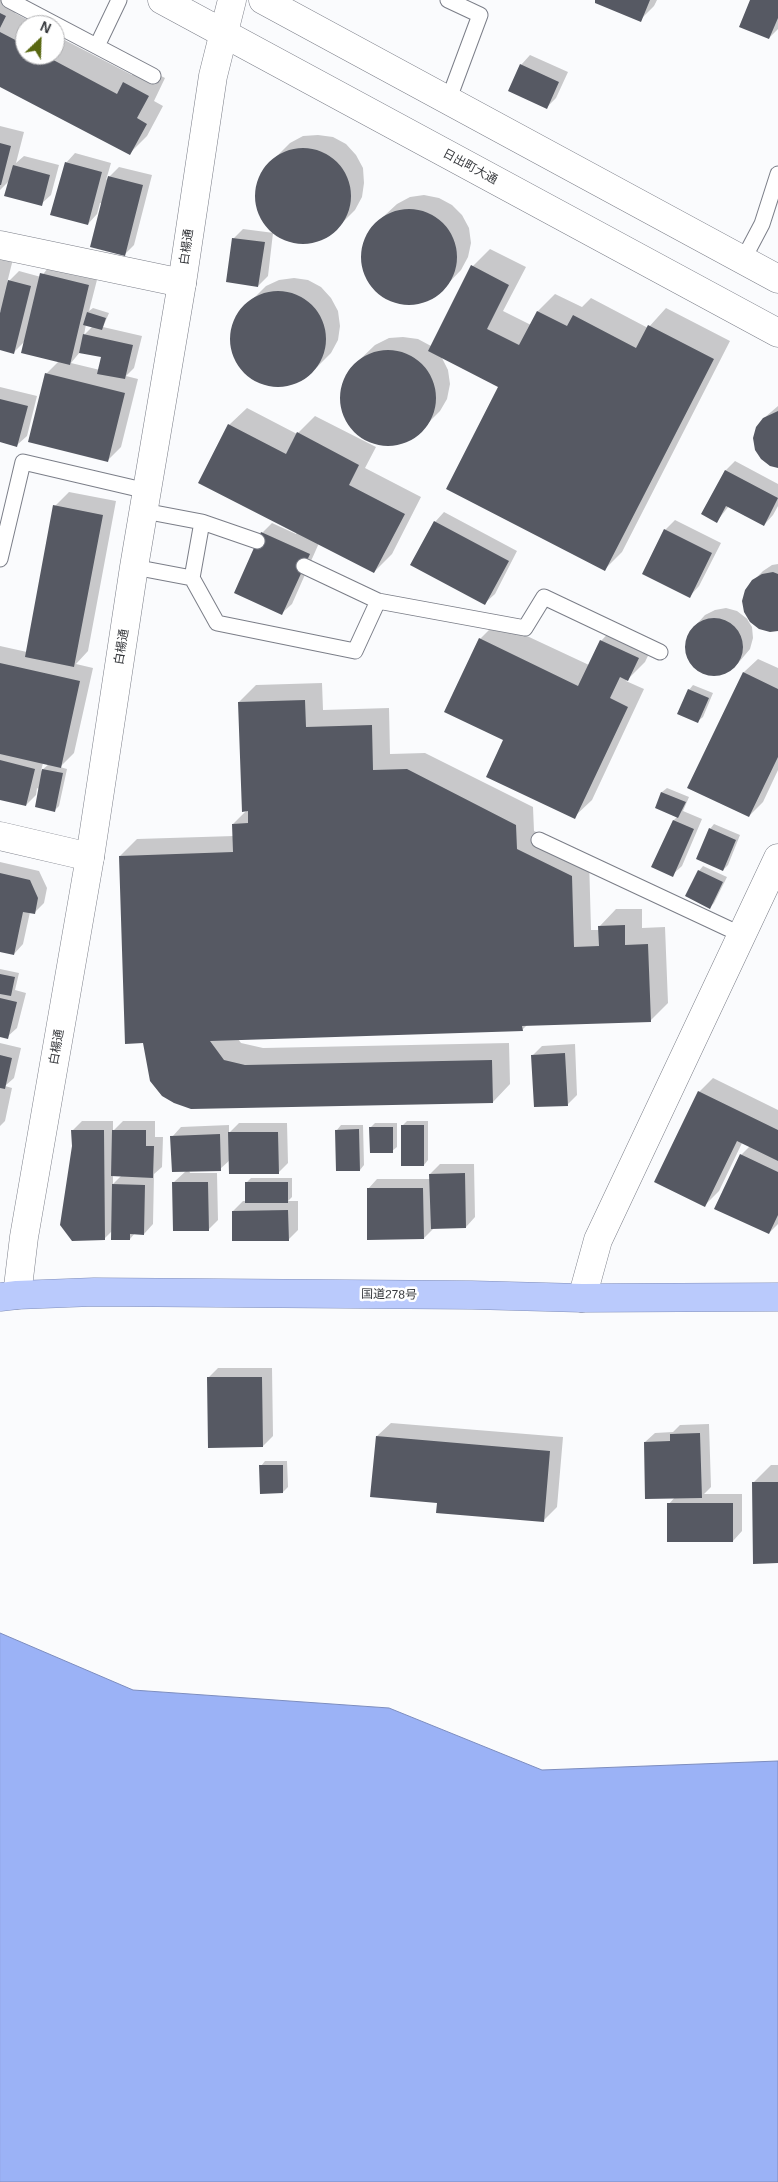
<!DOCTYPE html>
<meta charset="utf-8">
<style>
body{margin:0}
#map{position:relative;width:778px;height:2182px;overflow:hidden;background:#fafbfd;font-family:Helvetica,sans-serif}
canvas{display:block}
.north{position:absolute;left:15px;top:15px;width:50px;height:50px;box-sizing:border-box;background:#fff;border:1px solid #afafb1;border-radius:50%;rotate:24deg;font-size:14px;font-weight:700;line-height:20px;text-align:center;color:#36383c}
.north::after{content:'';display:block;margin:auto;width:18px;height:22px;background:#586710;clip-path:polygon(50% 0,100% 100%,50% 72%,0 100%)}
</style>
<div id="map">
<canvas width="778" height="2182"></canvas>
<div class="north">N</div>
</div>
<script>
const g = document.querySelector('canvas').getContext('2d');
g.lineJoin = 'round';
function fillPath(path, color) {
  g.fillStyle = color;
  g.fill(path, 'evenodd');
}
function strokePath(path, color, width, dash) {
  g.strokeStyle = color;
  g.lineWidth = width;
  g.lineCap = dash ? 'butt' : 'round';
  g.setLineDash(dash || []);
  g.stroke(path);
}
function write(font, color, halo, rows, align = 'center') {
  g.font = font + ' Helvetica,"Noto Sans JP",sans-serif';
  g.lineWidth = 5;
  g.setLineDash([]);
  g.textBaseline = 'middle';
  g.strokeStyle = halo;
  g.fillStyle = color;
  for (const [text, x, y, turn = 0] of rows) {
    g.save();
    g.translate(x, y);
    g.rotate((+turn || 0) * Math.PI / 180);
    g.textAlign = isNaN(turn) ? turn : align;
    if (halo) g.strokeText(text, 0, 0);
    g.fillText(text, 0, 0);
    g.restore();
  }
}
const water = new Path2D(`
 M 0,1633 L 133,1690 L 389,1708 L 542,1770 L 778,1761 L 778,2182 L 0,2182 Z`);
fillPath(water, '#9bb2f6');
strokePath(water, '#7d8dbe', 1);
fillPath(new Path2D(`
 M 0,0 L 22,0 L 15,13 L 37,25 L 25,25 L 25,55 L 55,55 L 55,35 L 132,75 L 141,66 L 165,78 L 154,101 L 163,106 L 147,136 L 130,153 L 0,85 Z
 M 596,0 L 657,0 L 654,6 L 640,20 Z
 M 752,0 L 778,0 L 778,29 L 769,38 Z
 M 530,55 L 568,72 L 556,98 L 546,108 L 521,65 Z
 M 0,126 L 24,132 L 16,163 L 24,156 L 59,165 L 51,195 L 41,204 L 10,180 L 0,190 Z
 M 318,135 L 333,137 L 346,144 L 356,155 L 363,168 L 364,183 L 362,197 L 355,210 L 330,235 L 317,241 L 302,243 L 287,241 L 273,233 L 268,276 L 258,286 L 233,239 L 243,229 L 274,233 L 264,223 L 258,210 L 256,196 L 258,181 L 265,168 L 290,143 L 303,136 Z
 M 75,153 L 111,163 L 106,180 L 119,167 L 152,175 L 134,245 L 125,254 L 103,203 L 100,203 L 97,214 L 88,224 L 66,163 Z
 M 424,195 L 439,198 L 452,205 L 462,215 L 469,228 L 471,243 L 468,257 L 461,270 L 436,296 L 423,302 L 408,304 L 394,301 L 381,294 L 370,284 L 364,271 L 362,256 L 365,241 L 371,228 L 397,204 L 410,197 Z
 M 490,249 L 526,267 L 503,311 L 531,325 L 538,311 L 555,294 L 582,307 L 591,298 L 648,328 L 666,308 L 730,341 L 622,552 L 605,569 L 500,386 L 441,356 L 448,370 L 450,384 L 447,399 L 440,411 L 415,436 L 402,443 L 387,445 L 373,442 L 360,435 L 349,425 L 343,412 L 341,397 L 343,383 L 350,369 L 375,345 L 389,338 L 403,337 L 418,339 L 431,346 L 473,266 Z
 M 0,256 L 13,259 L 7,283 L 19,271 L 41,277 L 51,264 L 98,276 L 89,311 L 93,308 L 109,313 L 103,327 L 142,336 L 134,368 L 126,376 L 138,379 L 121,447 L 107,461 L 46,374 L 59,361 L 26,340 L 14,352 L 0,349 L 0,319 L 2,309 L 0,312 ZM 86,324 L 93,326 L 84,335 ZM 80,352 L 103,356 L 100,370 L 71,363 Z
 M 294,278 L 308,280 L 321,287 L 331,298 L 338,311 L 340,326 L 338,340 L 331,353 L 306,378 L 292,384 L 277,387 L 263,384 L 250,377 L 240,367 L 233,353 L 231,339 L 234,324 L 241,311 L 266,286 L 279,280 Z
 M 0,387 L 37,396 L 27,436 L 17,445 L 0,441 Z
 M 778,406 L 778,467 L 764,418 Z
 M 247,408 L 297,434 L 315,416 L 376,447 L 365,468 L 421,497 L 392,554 L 374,572 L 319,543 L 292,604 L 282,613 L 262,533 L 272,523 L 296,534 L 297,532 L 229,425 Z
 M 735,461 L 778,484 L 778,506 L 773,515 L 764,525 L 729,506 L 717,521 L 726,470 Z
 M 69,492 L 116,501 L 88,651 L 76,664 L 93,668 L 74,753 L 60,767 L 67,769 L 59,806 L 55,810 L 39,789 L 37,788 L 36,795 L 26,805 L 0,798 L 0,646 L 27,652 L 55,506 ZM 43,763 L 49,764 L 41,771 Z
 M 444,512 L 517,551 L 495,594 L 485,603 L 435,522 Z
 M 675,520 L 721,543 L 699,586 L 690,596 L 665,530 Z
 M 778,564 L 778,630 L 760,628 L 747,619 L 752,627 L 753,638 L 750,649 L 734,668 L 724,673 L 713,675 L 702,672 L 693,666 L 688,657 L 686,645 L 689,634 L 695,626 L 705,615 L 715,610 L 726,608 L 737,611 L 750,621 L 753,581 L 763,571 L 772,565 Z
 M 497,622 L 589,665 L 601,641 L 618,623 L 655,641 L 645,662 L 626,681 L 644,689 L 592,800 L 574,817 L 505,739 L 480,639 Z
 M 758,659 L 778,668 L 778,770 L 763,802 L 749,816 L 744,672 Z
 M 322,683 L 323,710 L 389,708 L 390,754 L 425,753 L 533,807 L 534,831 L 589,858 L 591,930 L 599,930 L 599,927 L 616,909 L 642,909 L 642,928 L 665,927 L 668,1003 L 650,1021 L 527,1025 L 522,1030 L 238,1039 L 241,1043 L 263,1048 L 509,1043 L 510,1084 L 493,1102 L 191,1108 L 120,856 L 137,839 L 234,836 L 233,824 L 247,810 L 239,702 L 256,685 Z
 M 693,685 L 713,693 L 703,717 L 698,721 L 689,690 Z
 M 667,788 L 689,797 L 683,811 L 702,819 L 682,866 L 672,875 L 674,820 L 678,816 L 656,807 L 662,792 Z
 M 714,824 L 740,835 L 728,865 L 723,870 L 710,829 Z
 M 0,862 L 39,871 L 47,888 L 44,903 L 34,913 L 30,912 L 23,944 L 14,954 L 0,951 Z
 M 703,866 L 727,877 L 714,903 L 710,907 L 699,871 Z
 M 0,969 L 19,973 L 15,990 L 26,993 L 17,1028 L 7,1037 L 0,1036 Z
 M 0,1043 L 21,1048 L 14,1078 L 5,1086 L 12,1088 L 5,1121 L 0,1126 Z
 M 575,1044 L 577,1095 L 567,1105 L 532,1056 L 542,1046 Z
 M 713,1078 L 778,1110 L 778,1224 L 769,1233 L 741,1155 L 750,1146 L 742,1143 L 719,1191 L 705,1205 L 699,1092 Z
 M 82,1121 L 113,1121 L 113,1131 L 123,1121 L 155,1121 L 155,1137 L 163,1137 L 162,1167 L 154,1174 L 153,1224 L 144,1234 L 135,1233 L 130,1239 L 112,1231 L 104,1239 L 73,1146 L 72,1131 ZM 113,1175 L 122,1175 L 113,1184 Z
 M 407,1121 L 428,1121 L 428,1160 L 424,1165 L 402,1126 Z
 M 239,1123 L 287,1123 L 288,1163 L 278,1173 L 230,1160 L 220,1169 L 189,1170 L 190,1173 L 217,1173 L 218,1220 L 208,1230 L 174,1182 L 186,1171 L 172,1137 L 181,1127 L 229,1125 L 229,1133 Z
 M 375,1123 L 397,1123 L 397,1147 L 392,1151 L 371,1127 Z
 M 341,1125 L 363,1125 L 364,1165 L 360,1170 L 337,1130 Z
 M 440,1164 L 474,1164 L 475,1217 L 466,1227 L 434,1228 L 424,1238 L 368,1189 L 377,1179 L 431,1179 L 430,1174 Z
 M 251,1178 L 292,1178 L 292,1197 L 288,1201 L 298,1201 L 298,1230 L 288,1240 L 233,1211 L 243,1201 L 246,1201 L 246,1183 Z
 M 218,1368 L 272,1368 L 273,1436 L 263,1446 L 208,1378 Z
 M 391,1423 L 563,1437 L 557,1507 L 543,1521 L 438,1502 L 377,1436 Z
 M 709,1424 L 711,1487 L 704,1494 L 742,1494 L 742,1531 L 733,1541 L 669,1504 L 675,1497 L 645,1442 L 655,1433 L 673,1432 L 680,1425 Z
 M 265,1461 L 287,1461 L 288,1487 L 283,1492 L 261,1466 Z
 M 771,1465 L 778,1465 L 778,1562 L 753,1483 Z`), '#0003');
fillPath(new Path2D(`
 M 595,0 L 650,0 L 641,22 L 595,3 Z
 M 750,0 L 778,0 L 778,18 L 769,39 L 739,27 Z
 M 0,13 L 6,16 L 0,28 Z
 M 0,32 L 25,45 L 25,55 L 44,55 L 117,94 L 123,82 L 149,96 L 137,118 L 147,124 L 130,155 L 0,87 Z
 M 520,64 L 559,82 L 547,109 L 508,91 Z
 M 0,143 L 11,146 L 1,185 L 0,185 Z
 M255 196a48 48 0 1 1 96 0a48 48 0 1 1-96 0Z
 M 65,162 L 102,172 L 88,225 L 50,215 Z
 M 13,165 L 50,175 L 42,206 L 4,196 Z
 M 108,176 L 143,185 L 125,256 L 90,247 Z
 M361 257a48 48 0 1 1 96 0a48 48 0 1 1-96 0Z
 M 232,238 L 265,242 L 258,287 L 226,282 Z
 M 471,265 L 509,285 L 487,329 L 519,345 L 537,311 L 567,326 L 573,315 L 636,348 L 648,325 L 714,359 L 605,571 L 446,489 L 498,387 L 428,351 Z
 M 40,273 L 89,285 L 70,365 L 21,353 Z
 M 8,280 L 31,286 L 14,354 L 0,350 L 0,313 Z
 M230 339a48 48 0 1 1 96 0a48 48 0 1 1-96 0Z
 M 87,312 L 106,318 L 102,330 L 83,325 Z
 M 83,334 L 133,345 L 125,379 L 97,374 L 101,357 L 79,353 Z
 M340 398a48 48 0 1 1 96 0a48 48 0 1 1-96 0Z
 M 45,373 L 125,393 L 108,462 L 28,442 Z
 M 0,399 L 28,406 L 17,447 L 0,442 Z
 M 778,411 L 778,468 L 770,466 L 761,459 L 755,450 L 753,438 L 756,427 L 763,418 Z
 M 228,424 L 286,454 L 297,432 L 359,465 L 349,485 L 405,514 L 374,573 L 198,483 Z
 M 725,470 L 778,498 L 764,526 L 726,506 L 717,523 L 701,514 Z
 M 53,505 L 103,515 L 74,667 L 25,657 Z
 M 434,521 L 509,561 L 485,605 L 410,565 Z
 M 664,529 L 712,553 L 690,598 L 642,574 Z
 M 261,532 L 310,554 L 282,615 L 234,593 Z
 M 773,572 L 778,574 L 778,631 L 770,632 L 759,629 L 750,622 L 744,612 L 742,601 L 745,590 L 752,580 L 762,574 Z
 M685 647a29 29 0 1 1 58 0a29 29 0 1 1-58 0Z
 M 479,638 L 578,686 L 600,640 L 639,658 L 628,681 L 620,677 L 610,698 L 628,707 L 575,819 L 486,777 L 503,740 L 444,712 Z
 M 0,663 L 80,681 L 61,768 L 0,754 Z
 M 743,672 L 778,689 L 778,757 L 749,817 L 687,788 Z
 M 688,689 L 709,698 L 698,723 L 677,714 Z
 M 305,700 L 306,727 L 372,725 L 373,770 L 407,769 L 516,825 L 517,849 L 572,876 L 574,947 L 599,946 L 598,926 L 625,925 L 625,945 L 648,944 L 651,1022 L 522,1026 L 523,1031 L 210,1041 L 224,1060 L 245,1065 L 492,1060 L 493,1103 L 191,1109 L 174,1103 L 162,1096 L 150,1081 L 143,1043 L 125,1044 L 119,856 L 233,852 L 232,824 L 248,823 L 248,811 L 242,812 L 238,702 Z
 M 0,760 L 35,769 L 26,806 L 0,800 Z
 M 42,769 L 63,773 L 55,812 L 35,807 Z
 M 661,792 L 686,802 L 678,818 L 655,808 Z
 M 673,820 L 694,829 L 673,877 L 651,867 Z
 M 709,828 L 736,840 L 723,871 L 696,859 Z
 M 698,870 L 723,882 L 710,909 L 685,896 Z
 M 0,873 L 30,880 L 38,898 L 35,914 L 23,912 L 14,955 L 0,952 Z
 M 0,974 L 15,977 L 11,996 L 0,994 Z
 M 0,998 L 17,1002 L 8,1039 L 0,1037 Z
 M 565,1053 L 568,1106 L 534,1107 L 531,1055 Z
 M 0,1055 L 12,1058 L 5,1089 L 0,1088 Z
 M 698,1091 L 778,1130 L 778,1161 L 737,1141 L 705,1207 L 654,1182 Z
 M 401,1125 L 424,1125 L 424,1166 L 401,1166 Z
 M 369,1127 L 393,1127 L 393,1153 L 370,1153 Z
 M 359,1129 L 360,1171 L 336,1171 L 335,1130 Z
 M 71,1130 L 104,1130 L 105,1240 L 72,1241 L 60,1225 L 72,1146 Z
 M 112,1130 L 146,1130 L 146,1146 L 154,1146 L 153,1178 L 111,1176 Z
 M 228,1132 L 278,1132 L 279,1174 L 229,1174 Z
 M 220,1134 L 221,1171 L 172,1172 L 170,1136 Z
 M 740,1154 L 778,1172 L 778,1215 L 769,1234 L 714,1209 Z
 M 465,1173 L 466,1228 L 431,1229 L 429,1174 Z
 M 172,1182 L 208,1182 L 209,1231 L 173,1231 Z
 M 245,1182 L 288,1182 L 288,1203 L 245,1203 Z
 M 112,1184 L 145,1185 L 144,1235 L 130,1234 L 130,1240 L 111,1240 Z
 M 367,1188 L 423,1188 L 424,1239 L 367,1240 Z
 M 288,1210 L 289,1241 L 232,1241 L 232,1211 Z
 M 207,1377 L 262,1377 L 263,1447 L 208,1448 Z
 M 700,1433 L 702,1498 L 645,1499 L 644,1442 L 670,1441 L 670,1434 Z
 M 376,1436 L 550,1451 L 544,1522 L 436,1513 L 437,1503 L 370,1497 Z
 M 259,1465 L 283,1465 L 283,1493 L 260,1494 Z
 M 752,1482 L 778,1482 L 778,1563 L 753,1564 Z
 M 667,1503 L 733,1503 L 733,1542 L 667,1542 Z`), '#565963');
const service = new Path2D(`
 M 9,0 L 153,76
 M 448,0 L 480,15 L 448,101
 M 97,46 L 119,0
 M 743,260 L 762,224 L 778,174
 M 202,522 L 257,541
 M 0,559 L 23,462 L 147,491
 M 304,566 L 378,601
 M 134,567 L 192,578 L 202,522 L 144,511
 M 192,578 L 217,623 L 355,651 L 378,601 L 525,628 L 544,597 L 660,652
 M 539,840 L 742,935`);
const minor = new Path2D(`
 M 0,245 L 182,283
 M 0,836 L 90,857
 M 582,1298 L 598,1240 L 778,858`);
const tertiary = new Path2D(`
 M 162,0 L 778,333
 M 263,0 L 778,279
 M 17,1295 L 24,1237 L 90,857 L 134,567 L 182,283 L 213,76 L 232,0`);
const trunk = new Path2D(`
 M 0,1297 L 17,1295 L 94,1292 L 472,1295 L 582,1298 L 778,1297`);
strokePath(service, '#7b7e88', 17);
strokePath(minor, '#7b7e88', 29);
strokePath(tertiary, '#7b7e88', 29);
strokePath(trunk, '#808eb9', 29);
strokePath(service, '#fff', 15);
strokePath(minor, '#fff', 28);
strokePath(tertiary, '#fff', 28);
strokePath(trunk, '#bacafc', 28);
write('12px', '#36383c', '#fff', [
 ["日出町大通",470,167,28],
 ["白楊通",187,247,-82],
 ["白楊通",122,647,-81],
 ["白楊通",57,1047,-80],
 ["国道278号",389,1295,1]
]);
</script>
